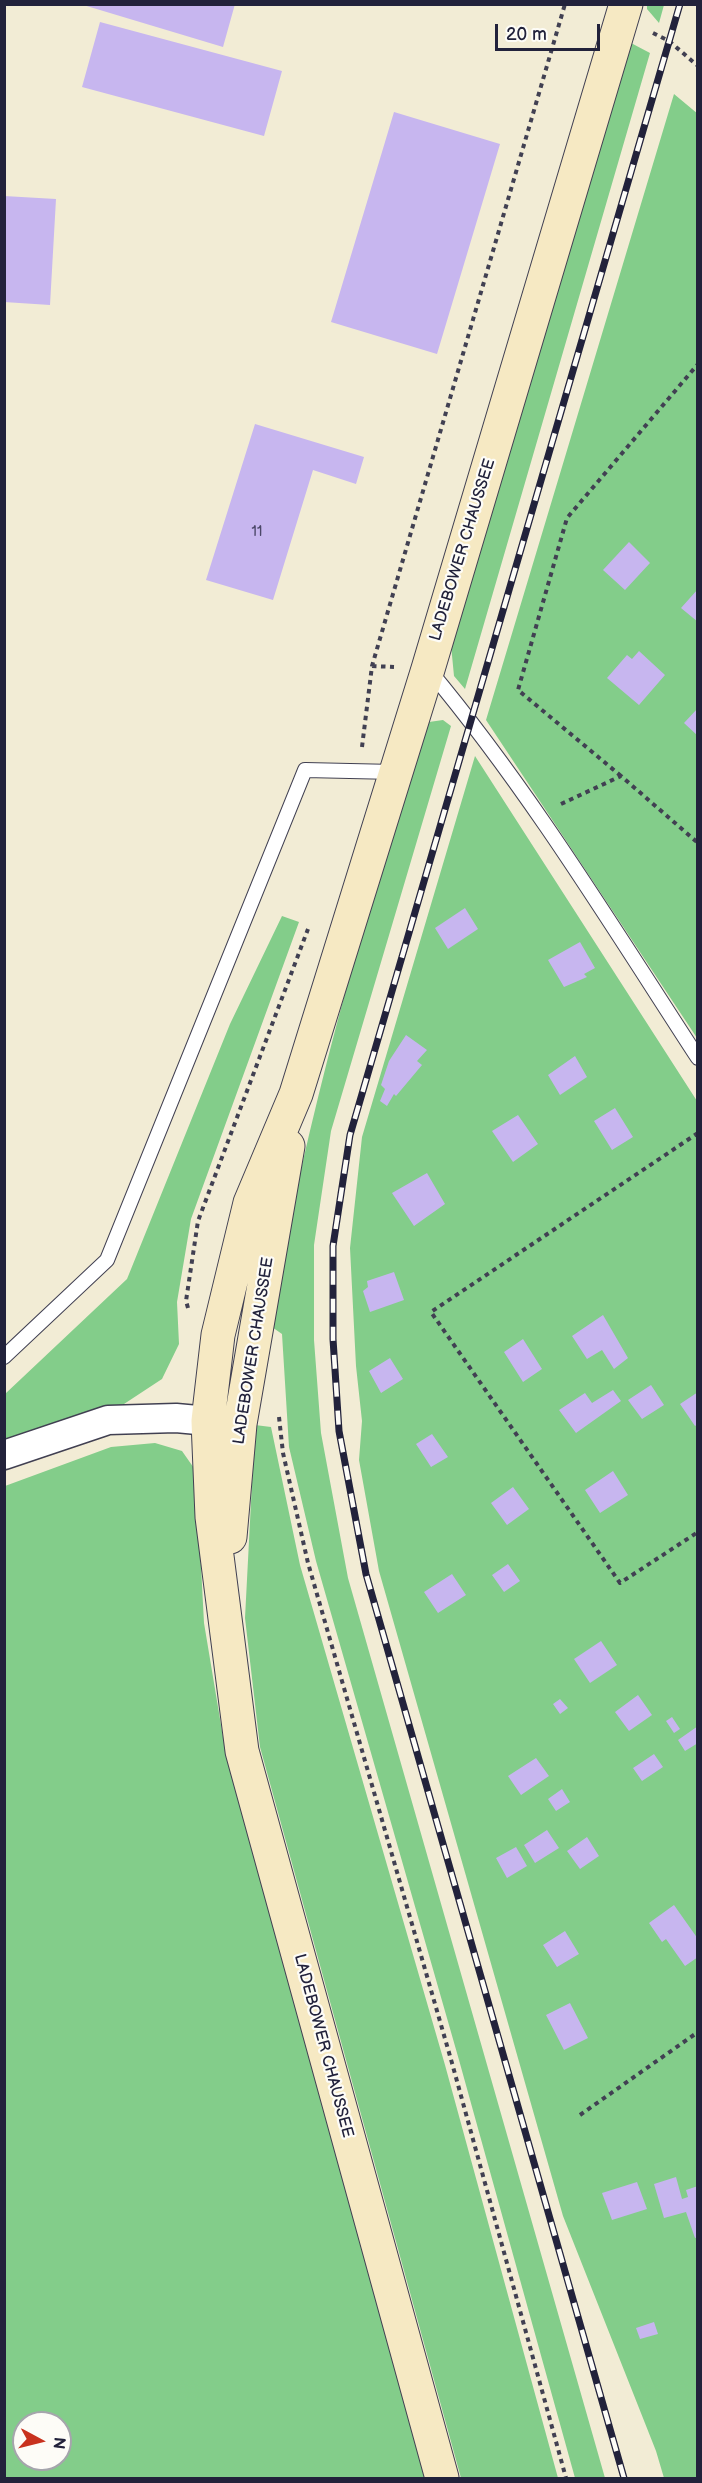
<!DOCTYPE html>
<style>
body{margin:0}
#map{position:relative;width:702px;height:2483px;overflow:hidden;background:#f2ecd5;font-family:"Balsamiq Sans",sans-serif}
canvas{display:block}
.frame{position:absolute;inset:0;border:6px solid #22223b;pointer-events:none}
.north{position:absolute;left:12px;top:2411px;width:60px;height:60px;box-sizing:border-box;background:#fdfcf7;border:2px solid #a5a5ac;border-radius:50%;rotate:97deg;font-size:16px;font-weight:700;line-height:24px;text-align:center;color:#22223b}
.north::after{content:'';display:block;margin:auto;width:21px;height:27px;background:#c8321e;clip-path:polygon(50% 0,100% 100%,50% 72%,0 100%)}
.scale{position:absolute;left:495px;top:24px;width:105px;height:27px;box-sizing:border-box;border:3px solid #22223b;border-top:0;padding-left:8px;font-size:18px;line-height:21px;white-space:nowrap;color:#22223b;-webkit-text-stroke:4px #fdfcf7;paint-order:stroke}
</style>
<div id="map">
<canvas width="702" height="2483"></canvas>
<div class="frame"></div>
<div class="north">N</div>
<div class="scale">20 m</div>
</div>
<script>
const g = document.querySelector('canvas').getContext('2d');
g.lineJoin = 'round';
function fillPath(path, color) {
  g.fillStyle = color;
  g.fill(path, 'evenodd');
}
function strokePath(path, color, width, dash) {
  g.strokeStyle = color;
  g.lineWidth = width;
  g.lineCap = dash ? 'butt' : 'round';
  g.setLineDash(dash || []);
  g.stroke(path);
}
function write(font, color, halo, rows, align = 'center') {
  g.font = font + ' "Balsamiq Sans",sans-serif';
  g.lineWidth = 4.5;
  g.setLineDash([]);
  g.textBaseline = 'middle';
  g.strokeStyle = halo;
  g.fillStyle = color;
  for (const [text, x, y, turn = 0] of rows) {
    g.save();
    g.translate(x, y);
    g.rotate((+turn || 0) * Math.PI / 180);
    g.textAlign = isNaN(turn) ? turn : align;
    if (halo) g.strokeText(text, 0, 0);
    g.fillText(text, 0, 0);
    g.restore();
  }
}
fillPath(new Path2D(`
 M 647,5 L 664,5 L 659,23 L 647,9 Z
 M 631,43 L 650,53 L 465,689 L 454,676 L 451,645 Z
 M 674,94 L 698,114 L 697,1038 L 486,720 Z
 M 443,720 L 451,726 L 331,1131 L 314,1245 L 314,1340 L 321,1433 L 348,1578 L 605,2478 L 575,2478 L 459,2060 L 316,1561 L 289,1447 L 282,1334 L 269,1325 C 307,1121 361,918 429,722 Z
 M 475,756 L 697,1101 L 697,2478 L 664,2478 L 656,2451 L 563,2216 L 379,1571 L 359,1460 L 362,1421 L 356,1366 L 350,1248 L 362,1137 Z
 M 282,916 L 299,922 L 191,1219 L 177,1302 L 179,1344 L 162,1379 L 124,1404 L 5,1440 L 5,1394 L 127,1279 L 230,1024 Z
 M 255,1425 L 271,1427 L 300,1565 L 445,2065 L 558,2478 L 461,2478 L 260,1747 L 245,1618 Z
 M 155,1443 L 182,1451 L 196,1471 L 204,1623 L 226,1755 L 425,2478 L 5,2478 L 5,1486 L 111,1447 ZM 24,2423 L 60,2423 L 60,2459 L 24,2459 Z`), '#83cd8a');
fillPath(new Path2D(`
 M 80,4 L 235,4 L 223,47 Z
 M 100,22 L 282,71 L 264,136 L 82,87 Z
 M 394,112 L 500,144 L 437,354 L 331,322 Z
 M 4,196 L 56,199 L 50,305 L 4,302 Z
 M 255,424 L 364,457 L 356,484 L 313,470 L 273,600 L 206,580 Z
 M 629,542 L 650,563 L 625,590 L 603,570 Z
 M 698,589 L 698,622 L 681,608 Z
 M 639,651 L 665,675 L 639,705 L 607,678 L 627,655 L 632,659 Z
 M 698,708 L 698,736 L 684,723 Z
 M 465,908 L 478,929 L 448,949 L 435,928 Z
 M 580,942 L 595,968 L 584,974 L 587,977 L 564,987 L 548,960 Z
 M 406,1035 L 427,1050 L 417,1061 L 422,1065 L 396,1096 L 394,1094 L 387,1106 L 380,1101 L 385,1089 L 381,1085 L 389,1061 Z
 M 575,1056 L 587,1077 L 560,1095 L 548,1075 Z
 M 615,1108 L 633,1137 L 612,1150 L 594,1121 Z
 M 518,1115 L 538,1144 L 513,1162 L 492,1131 Z
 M 427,1173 L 445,1204 L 414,1226 L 392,1193 Z
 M 394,1272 L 404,1300 L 370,1312 L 363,1291 L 368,1287 L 367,1281 Z
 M 603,1315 L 628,1358 L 614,1369 L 602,1350 L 587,1359 L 572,1336 Z
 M 523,1339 L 542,1369 L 523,1382 L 504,1352 Z
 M 390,1358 L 403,1379 L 381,1393 L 369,1371 Z
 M 651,1385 L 664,1405 L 642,1419 L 628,1400 Z
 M 613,1390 L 621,1401 L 576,1433 L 559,1410 L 585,1393 L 592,1403 Z
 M 698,1392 L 698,1424 L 695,1426 L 680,1404 Z
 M 432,1434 L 448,1457 L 431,1467 L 416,1444 Z
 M 613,1471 L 628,1495 L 600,1513 L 585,1490 Z
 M 513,1487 L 529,1509 L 507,1525 L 491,1503 Z
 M 508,1564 L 520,1581 L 504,1592 L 492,1575 Z
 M 452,1574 L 466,1595 L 438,1613 L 424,1592 Z
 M 601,1641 L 617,1665 L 590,1683 L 574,1659 Z
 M 638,1695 L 652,1715 L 629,1731 L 615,1712 Z
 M 560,1699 L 568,1708 L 560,1714 L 553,1704 Z
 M 672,1717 L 680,1729 L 674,1733 L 666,1721 Z
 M 698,1726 L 698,1743 L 685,1751 L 678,1740 Z
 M 654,1754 L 663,1767 L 642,1781 L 633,1768 Z
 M 536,1758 L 549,1776 L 521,1795 L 508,1776 Z
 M 562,1789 L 570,1802 L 556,1811 L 548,1799 Z
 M 547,1830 L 559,1848 L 535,1863 L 524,1845 Z
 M 587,1837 L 599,1856 L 580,1869 L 567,1851 Z
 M 516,1847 L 527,1866 L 507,1878 L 496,1858 Z
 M 674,1905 L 698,1939 L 698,1957 L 685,1966 L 666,1939 L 662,1942 L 649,1923 Z
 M 565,1931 L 579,1954 L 557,1967 L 543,1945 Z
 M 570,2003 L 588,2038 L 564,2050 L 546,2015 Z
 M 676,2177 L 682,2199 L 688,2197 L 686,2190 L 698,2186 L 698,2237 L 695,2238 L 686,2212 L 664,2218 L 654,2184 Z
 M 637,2182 L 647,2209 L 612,2220 L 602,2193 Z
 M 654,2322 L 658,2334 L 640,2339 L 636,2328 Z`), '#c7b6ef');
const lane = new Path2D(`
 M 429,670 C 530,791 612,926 698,1058
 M 4,1357 L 107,1260 L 305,770 L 395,772`);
const street = new Path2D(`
 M 4,1455 L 108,1420 L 176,1418 L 230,1423`);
const secondary = new Path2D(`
 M 230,1537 L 240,1424 L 288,1146
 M 442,2478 L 242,1751 L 212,1517 L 208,1421 L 218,1335 L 250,1203 L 296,1094 L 428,669 L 626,4`);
strokePath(lane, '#414052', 16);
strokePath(street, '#414052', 31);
strokePath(secondary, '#414052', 35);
strokePath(new Path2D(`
 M 653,33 L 669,41 L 698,66
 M 372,666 L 394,667
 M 362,747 L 372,666 L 565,4
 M 621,776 L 518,690 L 567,518 L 698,364
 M 561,804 L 621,776 L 698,843
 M 698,1133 L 431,1312 L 620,1583 L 698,1532
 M 188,1308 L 186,1301 L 198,1221 L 308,929
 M 279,1417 L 283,1453 L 308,1563 L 452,2063 L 566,2478
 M 580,2115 L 698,2032`), '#414052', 4, [4.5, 4.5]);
strokePath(lane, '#fff', 14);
strokePath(street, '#fff', 28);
strokePath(secondary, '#f6e9c3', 33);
const rail = new Path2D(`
 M 624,2478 L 366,1574 L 339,1431 L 333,1339 L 333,1246 L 350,1135 L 680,4`);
strokePath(rail, '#22223b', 7);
strokePath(rail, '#fdfcf7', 4.5, [14]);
write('14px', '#4b4768', null, [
 ["11",257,532]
]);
write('16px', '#22223b', '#fdfcf7', [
 ["LADEBOWER CHAUSSEE",463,550,-73],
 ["LADEBOWER CHAUSSEE",254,1351,-81],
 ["LADEBOWER CHAUSSEE",323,2046,75]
]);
</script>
